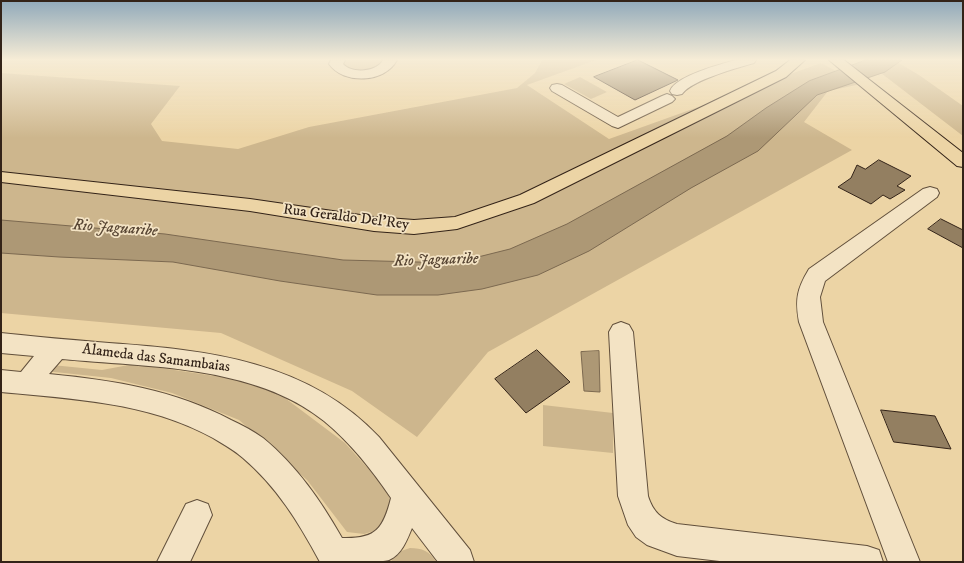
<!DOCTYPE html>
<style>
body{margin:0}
#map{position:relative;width:964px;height:563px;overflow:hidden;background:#ecd4a5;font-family:"IM FELL DW Pica",serif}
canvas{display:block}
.frame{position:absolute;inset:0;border:2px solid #332318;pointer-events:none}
</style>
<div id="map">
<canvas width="964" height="563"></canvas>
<div class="frame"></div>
</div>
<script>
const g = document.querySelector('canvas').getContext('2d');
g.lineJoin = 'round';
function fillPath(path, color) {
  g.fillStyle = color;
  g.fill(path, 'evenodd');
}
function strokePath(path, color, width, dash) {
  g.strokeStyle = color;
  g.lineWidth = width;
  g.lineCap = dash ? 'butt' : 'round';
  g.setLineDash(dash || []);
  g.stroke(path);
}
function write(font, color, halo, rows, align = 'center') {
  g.font = font + ' "IM FELL DW Pica",serif';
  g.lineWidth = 3.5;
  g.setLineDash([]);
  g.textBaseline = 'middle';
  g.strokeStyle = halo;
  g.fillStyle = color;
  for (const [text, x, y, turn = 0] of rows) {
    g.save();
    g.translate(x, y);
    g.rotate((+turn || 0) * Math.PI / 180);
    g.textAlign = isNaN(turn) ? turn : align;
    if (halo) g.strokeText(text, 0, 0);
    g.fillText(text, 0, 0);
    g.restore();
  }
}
fillPath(new Path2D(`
 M 343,60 L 383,60 L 384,61 C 371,72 354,75 341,64 Z
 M 542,60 L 596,60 L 527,85 L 609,139 L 821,63 L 861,84 L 828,91 L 804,122 L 852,150 L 488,352 L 417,437 L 352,391 L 221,333 L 1,313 L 1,73 L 180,86 L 151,124 L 162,141 L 238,149 L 309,127 L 517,88 L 535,73 Z
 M 864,60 L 894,60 L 919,75 L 963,106 L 963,136 Z
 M 580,77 L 607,92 L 591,99 L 564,84 Z
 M 134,364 L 248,381 L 281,395 L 345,443 L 384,486 L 390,499 L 388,515 L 377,530 L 364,534 L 347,532 L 307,480 L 239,420 L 172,393 L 111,378 L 45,371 L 52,365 L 102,370 Z
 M 543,405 L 613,413 L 613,453 L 543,446 Z
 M 410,548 C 422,548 430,551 436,562 L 390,562 L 401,551 Z`), '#cdb68d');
const water = new Path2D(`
 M 866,60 L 902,60 L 885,72 L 817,95 L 758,151 L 691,188 L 589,251 L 538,275 L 482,289 L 438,295 L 377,295 L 280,281 L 173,262 L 59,257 L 1,253 L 1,220 L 165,234 L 343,260 L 454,263 L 510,249 L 567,224 L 727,136 L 766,108 L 809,81 Z
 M 599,351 L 600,392 L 584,391 L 581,352 Z`);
fillPath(water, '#ad9875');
strokePath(water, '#7c6950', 1);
const building = new Path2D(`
 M 638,60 L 678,80 L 635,100 L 594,77 Z
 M 879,160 L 911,176 L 897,186 L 905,190 L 890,199 L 883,195 L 871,204 L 838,187 L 851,178 L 857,165 L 865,169 Z
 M 941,219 L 963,230 L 963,248 L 928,229 Z
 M 537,350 L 570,382 L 526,413 L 495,379 Z
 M 881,410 L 935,416 L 951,449 L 894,442 Z`);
fillPath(building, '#937f61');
strokePath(building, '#332318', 1);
const minor = new Path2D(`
 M 331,60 L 345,60 L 343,64 C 352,74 377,72 383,60 L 397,60 C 385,83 344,85 329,64 Z
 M 736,60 L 756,60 L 754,63 C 737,68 692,80 682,94 L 677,95 L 672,94 L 670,91 C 675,76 721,64 736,60 Z
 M 557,84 L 562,85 L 618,117 L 662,96 L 667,94 L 672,96 L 675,99 L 672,102 L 618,128 L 612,126 L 552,91 L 550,88 L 552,85 Z
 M 930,187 L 937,189 L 939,193 L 937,197 L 825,281 L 820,297 L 823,322 L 920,562 L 888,562 L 799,322 C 795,299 797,289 809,269 L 923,189 Z
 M 621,322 L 629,325 L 633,332 L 648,496 C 653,512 661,519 677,524 L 867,546 L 879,550 L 883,562 L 728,562 L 677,556 L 647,545 L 636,537 L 628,525 L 618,496 L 609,332 L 613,325 Z
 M 1,333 C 37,337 73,340 109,343 C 208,350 308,361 379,437 L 470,550 L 474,562 L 438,562 L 412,528 C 407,540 402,554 389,560 C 382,563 332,562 320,562 C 299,523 277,487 243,458 C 234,450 223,444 213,438 C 148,402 73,399 1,392 L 1,370 L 21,372 L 34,356 L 1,353 ZM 62,359 C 146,367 255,365 324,421 C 351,443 372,470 391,498 C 383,530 375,539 342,538 C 321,501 297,466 263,438 C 253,431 242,425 231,420 C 175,390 112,380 49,374 Z
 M 197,500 L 208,504 L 212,515 L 190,562 L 157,562 L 186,504 Z`);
const major = new Path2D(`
 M 790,60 L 805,60 L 786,77 L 534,203 L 457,229 L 414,234 L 374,231 L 250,211 L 1,182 L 1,172 L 250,199 L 374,217 L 414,220 L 455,217 L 520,195 L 776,71 Z
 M 829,60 L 844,60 L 963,153 L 963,167 L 957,166 Z`);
strokePath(minor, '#614f3b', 2);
strokePath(major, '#332318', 2);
fillPath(minor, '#f3e3c4');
fillPath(major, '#ecd4a5');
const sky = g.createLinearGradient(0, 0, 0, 138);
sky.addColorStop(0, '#90a9ba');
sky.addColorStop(0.43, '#f6ecd6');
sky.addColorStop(1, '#f6ecd600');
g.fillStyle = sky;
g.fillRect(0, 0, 964, 138);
write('15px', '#332318', '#f3e3c4', [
 ["Rua Geraldo Del'Rey",346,218,7],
 ["Alameda das Samambaias",156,359,7]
]);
write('italic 16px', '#584634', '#f3e3c4', [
 ["Rio Jaguaribe",115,229,4],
 ["Rio Jaguaribe",436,261,-2]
]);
</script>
